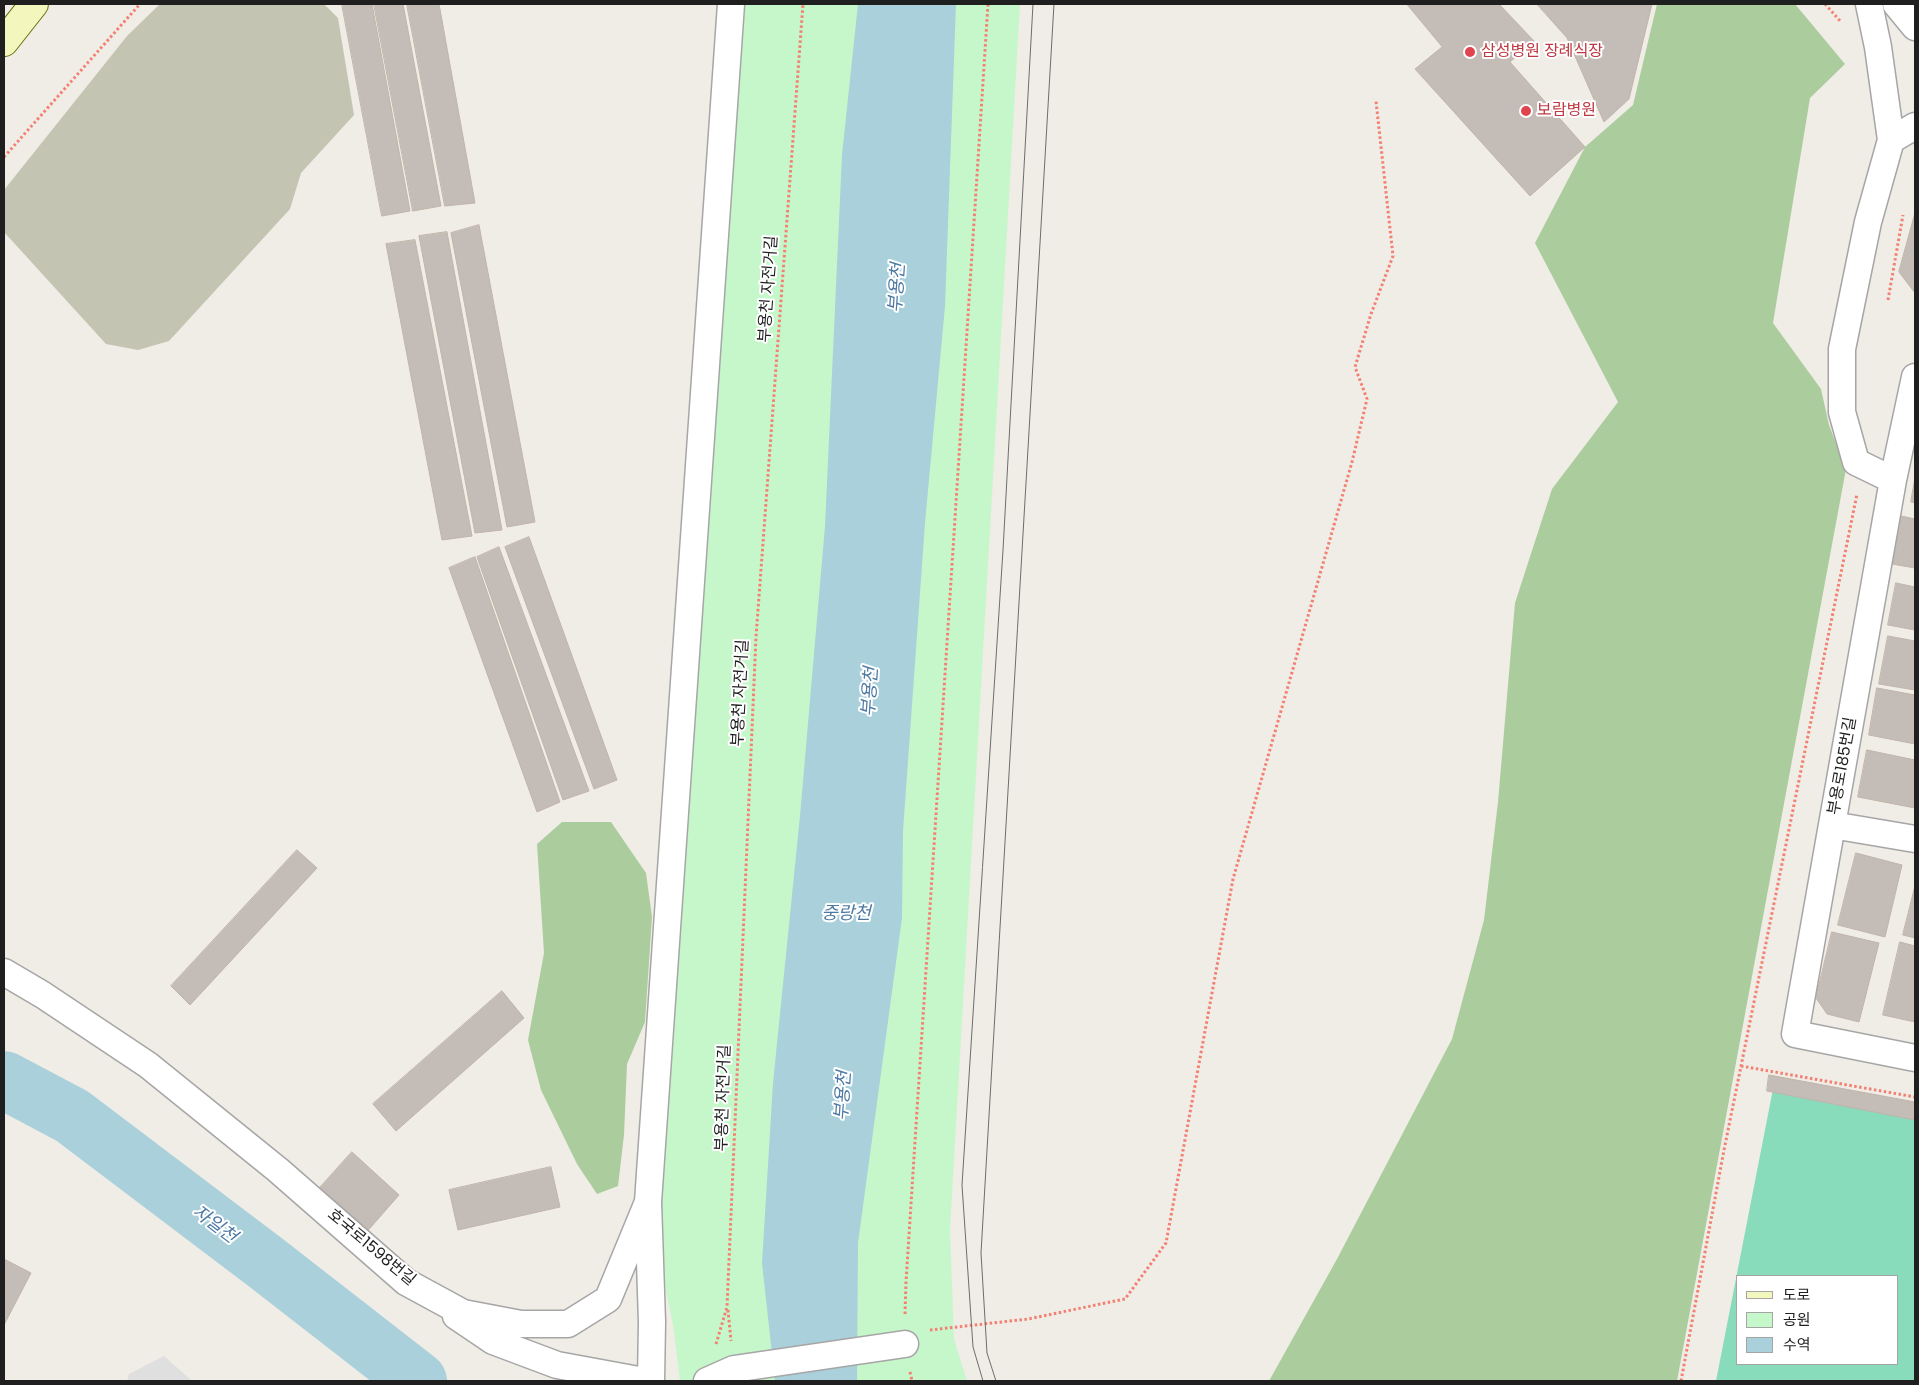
<!DOCTYPE html>
<meta charset="utf-8">
<style>
body{margin:0}
#map{position:relative;width:1919px;height:1385px;overflow:hidden;background:#f0ece6;font-family:Poppins,"Noto Sans KR",sans-serif}
canvas{display:block}
.frame{position:absolute;inset:0;border:5px solid #1f1f1f;pointer-events:none}
.legend{position:absolute;left:1736px;top:1275px;width:162px;height:90px;box-sizing:border-box;background:#fff;border:1px solid #a5a5a5;margin:0;padding:6px 9px;list-style:none;font-size:15px;color:#1f1f1f}
.legend li{display:flex;align-items:center;gap:10px;height:25px}
.legend b{width:25px;border:1px solid #a5a5a5}
</style>
<div id="map">
<canvas width="1919" height="1385"></canvas>
<div class="frame"></div>
<ul class="legend">
<li><b style="height:6px;background:#f4f7bd"></b>도로</li>
<li><b style="height:14px;background:#c6f7ca"></b>공원</li>
<li><b style="height:14px;background:#a9d0db"></b>수역</li>
</ul>
</div>
<script>
const g = document.querySelector('canvas').getContext('2d');
g.lineJoin = 'round';
function fillPath(path, color) {
  g.fillStyle = color;
  g.fill(path, 'evenodd');
}
function strokePath(path, color, width, dash) {
  g.strokeStyle = color;
  g.lineWidth = width;
  g.lineCap = dash ? 'butt' : 'round';
  g.setLineDash(dash || []);
  g.stroke(path);
}
function write(font, color, halo, rows, align = 'center') {
  g.font = font + ' Poppins,"Noto Sans KR",sans-serif';
  g.lineWidth = 4;
  g.setLineDash([]);
  g.textBaseline = 'middle';
  g.strokeStyle = halo;
  g.fillStyle = color;
  for (const [text, x, y, turn = 0] of rows) {
    g.save();
    g.translate(x, y);
    g.rotate((+turn || 0) * Math.PI / 180);
    g.textAlign = isNaN(turn) ? turn : align;
    if (halo) g.strokeText(text, 0, 0);
    g.fillText(text, 0, 0);
    g.restore();
  }
}
fillPath(new Path2D(`
 M 160,4 L 324,4 L 338,18 L 354,115 L 301,173 L 290,209 L 169,341 L 138,350 L 106,344 L 4,232 L 4,190 L 127,36 Z`), '#c4c4b2');
fillPath(new Path2D(`
 M 1657,4 L 1795,4 L 1845,64 L 1810,98 L 1773,323 L 1821,389 L 1829,425 L 1846,469 L 1677,1381 L 1269,1381 L 1337,1259 L 1452,1039 L 1484,920 L 1498,802 L 1515,603 L 1552,489 L 1618,402 L 1535,243 L 1585,147 L 1633,105 Z
 M 562,822 L 611,822 L 646,873 L 652,917 L 645,1022 L 627,1064 L 624,1135 L 618,1186 L 597,1194 L 577,1164 L 541,1090 L 528,1040 L 544,953 L 537,844 Z`), '#abcd9d');
fillPath(new Path2D(`
 M 741,4 L 1020,4 L 950,1230 L 954,1339 L 967,1381 L 680,1381 L 673,1325 L 663,1276 L 660,1192 Z`), '#c6f7ca');
fillPath(new Path2D(`
 M 1773,1089 L 1915,1117 L 1915,1381 L 1716,1381 ZM 1738,1276 L 1898,1276 L 1898,1364 L 1738,1364 Z`), '#88dbbb');
fillPath(new Path2D(`
 M 164,1356 L 192,1381 L 127,1381 L 129,1374 Z`), '#dfdfdf');
fillPath(new Path2D(`
 M 858,4 L 956,4 L 945,306 L 925,523 L 903,831 L 902,918 L 858,1243 L 857,1381 L 775,1381 L 762,1263 L 773,1083 L 800,816 L 825,526 L 842,155 Z`), '#a9d0db');
strokePath(new Path2D(`
 M 4,1080 L 72,1116 L 265,1262 L 418,1381`), '#a9d0db', 58);
const building = new Path2D(`
 M 342,4 L 372,4 L 410,211 L 382,216 Z
 M 374,4 L 403,4 L 441,206 L 413,211 Z
 M 407,4 L 439,4 L 475,203 L 445,206 Z
 M 1407,4 L 1499,4 L 1534,41 L 1510,62 L 1585,147 L 1530,196 L 1415,69 L 1442,47 Z
 M 1537,4 L 1652,4 L 1629,99 L 1604,122 L 1567,38 Z
 M 1915,213 L 1915,293 L 1899,272 Z
 M 479,225 L 535,522 L 507,527 L 451,233 Z
 M 447,232 L 502,530 L 475,533 L 419,236 Z
 M 415,240 L 472,536 L 442,540 L 386,244 Z
 M 1915,478 L 1915,503 L 1911,502 Z
 M 1901,516 L 1915,519 L 1915,568 L 1892,564 Z
 M 529,537 L 617,780 L 594,789 L 505,547 Z
 M 499,547 L 589,791 L 563,800 L 477,557 Z
 M 475,557 L 560,802 L 537,812 L 449,568 Z
 M 1896,583 L 1915,587 L 1915,630 L 1888,625 Z
 M 1888,636 L 1915,641 L 1915,690 L 1879,684 Z
 M 1877,688 L 1915,695 L 1915,744 L 1869,735 Z
 M 1867,750 L 1915,760 L 1915,808 L 1858,797 Z
 M 297,850 L 317,868 L 190,1005 L 171,986 Z
 M 1856,853 L 1902,865 L 1885,937 L 1838,925 Z
 M 1915,886 L 1915,938 L 1903,935 Z
 M 1832,932 L 1879,943 L 1859,1022 L 1827,1014 L 1816,998 Z
 M 1900,942 L 1915,946 L 1915,1022 L 1883,1015 Z
 M 502,991 L 524,1018 L 396,1131 L 373,1104 Z
 M 1769,1075 L 1915,1102 L 1915,1120 L 1767,1091 Z
 M 352,1152 L 399,1195 L 364,1235 L 316,1192 Z
 M 551,1167 L 560,1207 L 458,1230 L 449,1190 Z
 M 4,1259 L 31,1273 L 4,1325 Z`);
fillPath(building, '#c4bcb6');
strokePath(building, '#c1b4a9', 1);
const minor = new Path2D(`
 M 1869,4 L 1878,47 L 1891,140 L 1868,222 L 1842,349 L 1842,412 L 1856,462 L 1893,480
 M 1896,4 L 1915,27
 M 1891,140 L 1915,126
 M 1915,377 L 1893,480 L 1795,1034 L 1915,1058
 M 1832,825 L 1915,839
 M 4,972 L 43,995 L 148,1065 L 278,1170 L 406,1282 L 463,1313 L 521,1324 L 568,1324 L 608,1299 L 648,1202 L 652,1322 L 651,1381
 M 648,1202 L 731,4
 M 456,1316 L 493,1341 L 557,1365 L 644,1381
 M 707,1381 L 734,1369 L 905,1344`);
const secondary = new Path2D(`
 M 4,42 L 34,4`);
strokePath(minor, '#a6a6a6', 29);
strokePath(secondary, '#68730a', 30);
strokePath(new Path2D(`
 M 1825,4 L 1841,22
 M 4,157 L 140,4
 M 1888,300 L 1903,215
 M 1741,1066 L 1915,1097
 M 728,1310 L 731,1341
 M 905,1314 L 906,1282 L 988,4
 M 930,1330 L 1028,1319 L 1125,1299 L 1166,1243 L 1233,879 L 1352,462 L 1367,399 L 1355,367 L 1371,314 L 1393,256 L 1376,101
 M 716,1344 L 727,1307 L 756,637 L 803,4
 M 910,1372 L 912,1381
 M 1681,1381 L 1724,1150 L 1857,494`), '#f38073', 3, [2.5, 2.5]);
strokePath(minor, '#fff', 26);
strokePath(secondary, '#f4f7bd', 28);
strokePath(new Path2D(`
 M 983,1381 L 973,1347 L 962,1185 L 1003,550 L 1033,4
 M 996,1381 L 987,1353 L 981,1253 L 1054,4`), '#6d6d6d', 1);
for (const [x, y, r, color] of [
 [1470,52,6,"#e0444e"],
 [1526,111,6,"#e0444e"]
]) {
  const dot = new Path2D();
  dot.arc(x, y, r, 0, 2 * Math.PI);
  g.fillStyle = color;
  g.fill(dot);
  strokePath(dot, '#fff', 2);
}
write('16px', '#be3a42', '#fff', [
 ["삼성병원 장례식장",1481,52],
 ["보람병원",1537,111]
], 'left');
write('16px', '#1f1f1f', '#fff', [
 ["부용천 자전거길",769,289,-86],
 ["부용천 자전거길",741,693,-87],
 ["부용로185번길",1843,766,-80],
 ["부용천 자전거길",724,1098,-88],
 ["호국로1598번길",371,1248,40]
]);
write('italic 18px', '#4d79a3', '#fff', [
 ["부용천",898,288,-86],
 ["부용천",871,692,-86],
 ["중랑천",846,914],
 ["부용천",844,1096,-86],
 ["자일천",214,1225,37]
]);
</script>
